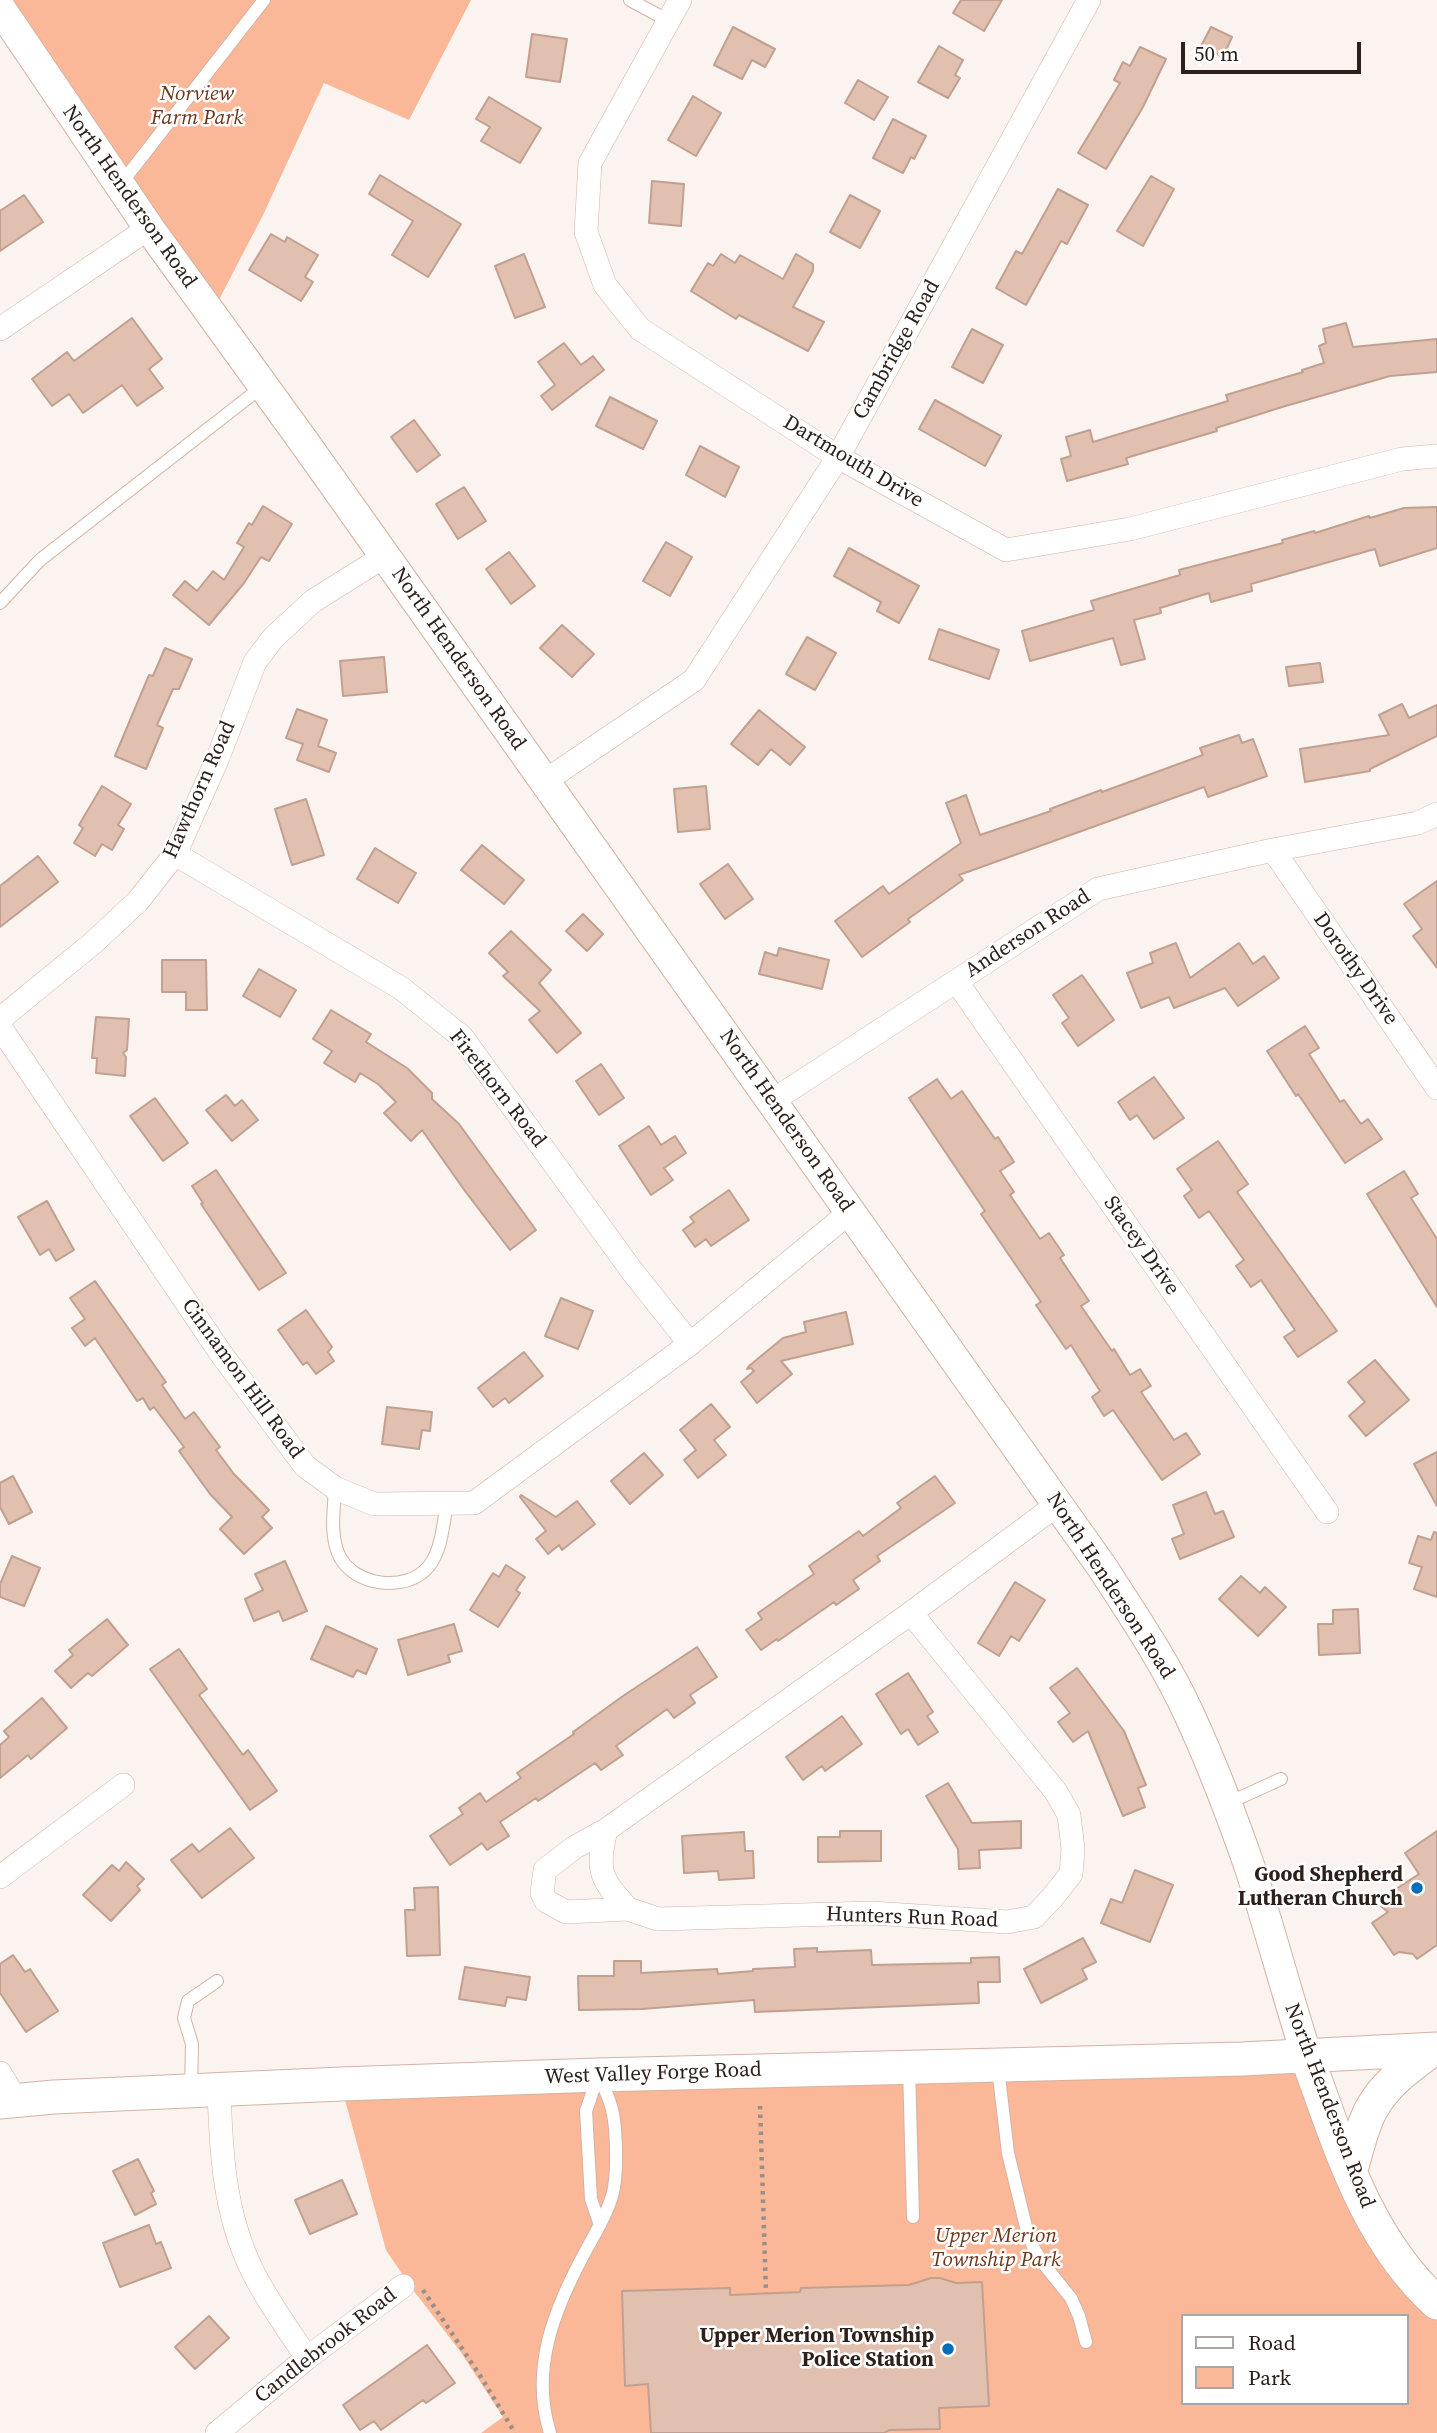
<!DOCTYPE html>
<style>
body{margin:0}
#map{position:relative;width:1437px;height:2433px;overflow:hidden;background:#faf3ef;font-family:"Source Serif 4",serif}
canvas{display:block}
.legend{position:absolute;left:1181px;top:2314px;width:228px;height:91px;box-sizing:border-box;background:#fff;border:2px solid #aba6a3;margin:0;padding:9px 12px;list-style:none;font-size:21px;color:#2d201a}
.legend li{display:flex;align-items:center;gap:14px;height:35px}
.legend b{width:35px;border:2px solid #aba6a3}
.scale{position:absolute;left:1181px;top:42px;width:180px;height:32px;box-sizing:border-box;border:4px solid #2d201a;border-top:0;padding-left:9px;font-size:21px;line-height:24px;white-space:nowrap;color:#2d201a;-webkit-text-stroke:5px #fff;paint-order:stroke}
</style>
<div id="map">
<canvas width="1437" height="2433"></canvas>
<ul class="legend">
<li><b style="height:9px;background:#fff"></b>Road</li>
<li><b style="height:19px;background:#fbb898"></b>Park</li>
</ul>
<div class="scale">50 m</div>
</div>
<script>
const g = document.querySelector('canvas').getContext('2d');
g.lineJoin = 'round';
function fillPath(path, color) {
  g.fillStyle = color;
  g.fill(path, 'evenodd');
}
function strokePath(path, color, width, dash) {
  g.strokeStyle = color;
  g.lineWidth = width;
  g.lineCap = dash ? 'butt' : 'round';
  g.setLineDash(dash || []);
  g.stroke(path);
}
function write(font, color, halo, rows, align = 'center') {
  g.font = font + ' "Source Serif 4",serif';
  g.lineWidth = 5;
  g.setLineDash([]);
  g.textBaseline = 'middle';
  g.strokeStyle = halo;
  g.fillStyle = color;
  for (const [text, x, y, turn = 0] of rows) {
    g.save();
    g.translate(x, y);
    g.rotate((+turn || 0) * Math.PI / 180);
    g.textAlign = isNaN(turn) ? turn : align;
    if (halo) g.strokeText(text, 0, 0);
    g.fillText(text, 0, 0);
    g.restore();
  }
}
fillPath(new Path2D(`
 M 0,0 L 471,0 L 409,120 L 324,83 L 263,215 L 211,315 Z
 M 1307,2057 L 1350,2172 L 1437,2303 L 1437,2433 L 481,2433 L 503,2417 L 460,2351 L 413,2290 L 386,2250 L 341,2085 ZM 1183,2316 L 1407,2316 L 1407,2403 L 1183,2403 Z`), '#fbb898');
const building = new Path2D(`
 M 961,0 L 1002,0 L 984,31 L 953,13 Z
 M 733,27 L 775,49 L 765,67 L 752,60 L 742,79 L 714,65 Z
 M 1211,27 L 1232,37 L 1223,57 L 1201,46 Z
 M 532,34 L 567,39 L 560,82 L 526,77 Z
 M 939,46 L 963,60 L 955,75 L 960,78 L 948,98 L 918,82 Z
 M 1140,47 L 1166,59 L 1143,107 L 1106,169 L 1078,153 L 1120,83 L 1114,80 L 1123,62 L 1130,66 Z
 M 858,80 L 888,97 L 874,120 L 845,103 Z
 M 693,96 L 721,113 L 696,156 L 668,140 Z
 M 489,97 L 541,128 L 520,163 L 481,141 L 490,127 L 476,119 Z
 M 893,119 L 926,136 L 914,159 L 911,157 L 903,173 L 873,158 Z
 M 380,175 L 461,224 L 428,277 L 392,255 L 413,221 L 369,194 Z
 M 1151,176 L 1174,189 L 1143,246 L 1117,231 Z
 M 652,181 L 684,184 L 681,226 L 649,223 Z
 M 1058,189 L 1088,205 L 1067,244 L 1061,241 L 1026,305 L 996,288 L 1016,251 L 1022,254 Z
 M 24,195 L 43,222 L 0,251 L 0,211 Z
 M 850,195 L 880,211 L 860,248 L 830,232 Z
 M 271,234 L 285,242 L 287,237 L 318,255 L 305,277 L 313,282 L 301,301 L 249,270 Z
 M 524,254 L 545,307 L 515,318 L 495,266 Z
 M 721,254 L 735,263 L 740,255 L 783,279 L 796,254 L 813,264 L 813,271 L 793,307 L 824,322 L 808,351 L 739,315 L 736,319 L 691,291 L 708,263 L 713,266 Z
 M 132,318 L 162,359 L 149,369 L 163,388 L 137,406 L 122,385 L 83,413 L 69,394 L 52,406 L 32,379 L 67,352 L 74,361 Z
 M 1346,323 L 1353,347 L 1437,339 L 1437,372 L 1390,376 L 1282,407 L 1216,428 L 1217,431 L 1126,458 L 1128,464 L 1067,481 L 1061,459 L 1071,456 L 1066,437 L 1090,430 L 1093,442 L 1228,401 L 1226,395 L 1303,372 L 1302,370 L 1324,363 L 1319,346 L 1326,343 L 1323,329 Z
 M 972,329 L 1003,345 L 983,383 L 952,367 Z
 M 564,343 L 581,365 L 593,356 L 604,370 L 552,410 L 541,396 L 555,385 L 538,362 Z
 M 610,397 L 657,421 L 643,449 L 596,426 Z
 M 935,400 L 1001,436 L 985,466 L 919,429 Z
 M 414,420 L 440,455 L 417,472 L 391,437 Z
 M 700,446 L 739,467 L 725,497 L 686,475 Z
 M 464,487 L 486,521 L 458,539 L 436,504 Z
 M 263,506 L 292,524 L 269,561 L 261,557 L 244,583 L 209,625 L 173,595 L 185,581 L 197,591 L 213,571 L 224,580 L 244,547 L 237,543 L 249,523 L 252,525 Z
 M 1437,507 L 1437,548 L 1380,566 L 1375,549 L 1251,584 L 1252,591 L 1211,602 L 1209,593 L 1160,608 L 1161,613 L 1134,620 L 1145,659 L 1121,665 L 1113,638 L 1030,661 L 1022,631 L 1094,610 L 1091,601 L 1180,575 L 1179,570 L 1283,543 L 1282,540 L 1314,531 L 1315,533 L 1369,516 L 1370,518 L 1404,508 Z
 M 666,542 L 692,557 L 670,596 L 643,581 Z
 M 849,548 L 919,586 L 899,623 L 877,611 L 881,602 L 834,576 Z
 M 509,552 L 535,586 L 511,604 L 486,569 Z
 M 562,625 L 594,654 L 572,677 L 540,648 Z
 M 939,629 L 999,650 L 989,679 L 929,659 Z
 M 807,637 L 836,653 L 815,690 L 786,674 Z
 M 165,648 L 192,659 L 179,689 L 173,689 L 157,725 L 163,728 L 146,769 L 115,756 L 149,675 L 153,676 Z
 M 384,657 L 387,692 L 343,696 L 340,661 Z
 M 1320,663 L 1323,682 L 1289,686 L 1286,667 Z
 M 1402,704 L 1409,718 L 1437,705 L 1437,736 L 1370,769 L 1370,771 L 1305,782 L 1300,749 L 1389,735 L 1379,715 Z
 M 297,709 L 327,720 L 318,746 L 336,753 L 329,772 L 297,760 L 303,744 L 286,738 Z
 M 759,710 L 805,747 L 790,765 L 771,749 L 758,765 L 731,744 Z
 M 1239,735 L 1242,743 L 1253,739 L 1267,776 L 1208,797 L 1204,787 L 959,875 L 963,880 L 908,919 L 910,922 L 862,957 L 835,921 L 883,886 L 889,894 L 961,843 L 946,803 L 966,795 L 980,835 L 1051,811 L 1050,809 L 1101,790 L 1102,792 L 1203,755 L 1200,748 Z
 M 102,786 L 131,804 L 118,825 L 124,829 L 112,850 L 102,844 L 95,856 L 74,843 L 83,828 L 79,825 Z
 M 706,786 L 710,829 L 678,832 L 674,789 Z
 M 306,799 L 324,855 L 292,865 L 275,809 Z
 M 482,845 L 524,880 L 504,904 L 461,870 Z
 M 375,848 L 416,873 L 398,903 L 357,879 Z
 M 38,856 L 58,882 L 0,927 L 0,886 Z
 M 728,864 L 753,899 L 725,919 L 700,884 Z
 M 1437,881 L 1437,968 L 1413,936 L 1422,929 L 1404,904 Z
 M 583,914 L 603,934 L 587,951 L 566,931 Z
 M 511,931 L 551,970 L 539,983 L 581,1033 L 557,1053 L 529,1020 L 540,1011 L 503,976 L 508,972 L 489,953 Z
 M 1176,943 L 1190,978 L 1239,943 L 1253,964 L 1264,956 L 1279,978 L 1238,1006 L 1225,988 L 1174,1008 L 1169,997 L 1141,1008 L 1127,973 L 1153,963 L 1150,953 Z
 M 779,948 L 829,960 L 822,989 L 759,974 L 765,952 L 777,956 Z
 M 162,960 L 206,960 L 207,1010 L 186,1010 L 186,992 L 162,992 Z
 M 259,969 L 296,990 L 280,1017 L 243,996 Z
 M 1082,975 L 1114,1020 L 1078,1046 L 1062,1023 L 1069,1018 L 1053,995 Z
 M 331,1010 L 371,1034 L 366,1042 L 407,1068 L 432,1093 L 432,1099 L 459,1124 L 536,1230 L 510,1250 L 465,1191 L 422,1130 L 411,1141 L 384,1113 L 396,1102 L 378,1084 L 360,1073 L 355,1082 L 324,1063 L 332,1051 L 313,1039 Z
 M 96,1017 L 129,1019 L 127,1050 L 123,1053 L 126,1057 L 125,1076 L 96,1073 L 97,1058 L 92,1058 Z
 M 1305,1026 L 1319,1048 L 1309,1054 L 1340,1102 L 1344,1100 L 1361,1124 L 1368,1119 L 1382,1139 L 1345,1163 L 1298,1094 L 1296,1096 L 1267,1051 Z
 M 601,1064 L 624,1098 L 599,1115 L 576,1081 Z
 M 1154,1077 L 1184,1118 L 1154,1139 L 1137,1115 L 1130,1120 L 1118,1102 Z
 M 937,1079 L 951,1099 L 962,1091 L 995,1139 L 998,1137 L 1014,1162 L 1000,1171 L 1014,1192 L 1010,1195 L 1040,1239 L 1049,1233 L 1064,1255 L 1060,1258 L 1089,1301 L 1081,1306 L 1112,1351 L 1114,1349 L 1130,1375 L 1140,1369 L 1151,1386 L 1141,1392 L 1174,1440 L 1186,1433 L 1200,1454 L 1162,1480 L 1113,1410 L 1104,1416 L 1092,1397 L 1100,1391 L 1071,1345 L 1066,1349 L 1036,1305 L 1041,1302 L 981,1214 L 985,1211 L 909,1098 Z
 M 226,1095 L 235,1106 L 242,1100 L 258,1120 L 232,1141 L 206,1110 Z
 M 155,1098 L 188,1143 L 163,1161 L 130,1116 Z
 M 649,1126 L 661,1145 L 675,1136 L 686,1153 L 664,1168 L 673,1180 L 651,1195 L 619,1146 Z
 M 1218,1141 L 1248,1184 L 1237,1192 L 1337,1331 L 1298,1357 L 1284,1337 L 1295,1330 L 1261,1280 L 1251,1287 L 1236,1266 L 1244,1260 L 1209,1211 L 1199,1218 L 1184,1196 L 1192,1190 L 1177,1169 Z
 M 216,1170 L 286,1273 L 259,1290 L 201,1204 L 203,1203 L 192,1186 Z
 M 1404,1171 L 1418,1194 L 1411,1198 L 1437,1239 L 1437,1307 L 1367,1194 Z
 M 729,1190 L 749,1220 L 711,1246 L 706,1239 L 695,1247 L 683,1230 L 694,1222 L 690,1217 Z
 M 47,1201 L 74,1250 L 56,1261 L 49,1249 L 40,1255 L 18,1217 Z
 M 95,1281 L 166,1382 L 162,1385 L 185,1419 L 194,1412 L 220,1447 L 216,1450 L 234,1474 L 269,1510 L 262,1517 L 272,1528 L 244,1554 L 220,1529 L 232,1517 L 210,1494 L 179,1451 L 184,1447 L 154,1407 L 150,1410 L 143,1398 L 137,1401 L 95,1338 L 85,1346 L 72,1328 L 85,1319 L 70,1298 Z
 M 561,1298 L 593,1311 L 578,1349 L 545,1336 Z
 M 306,1310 L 332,1347 L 328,1352 L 334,1361 L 316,1374 L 307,1362 L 303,1365 L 278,1330 Z
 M 846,1312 L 853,1344 L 781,1361 L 792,1374 L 757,1403 L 741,1382 L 754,1371 L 751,1368 L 747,1369 L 749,1366 L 783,1338 L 806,1332 L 804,1322 Z
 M 524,1352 L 543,1376 L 509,1403 L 505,1398 L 493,1407 L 478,1388 Z
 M 1375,1360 L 1409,1400 L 1366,1436 L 1349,1416 L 1365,1402 L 1348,1382 Z
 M 711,1404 L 730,1427 L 714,1440 L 726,1455 L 698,1478 L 684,1460 L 696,1450 L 680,1430 Z
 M 387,1407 L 432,1412 L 430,1431 L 422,1430 L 419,1449 L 382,1444 Z
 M 1437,1452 L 1437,1506 L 1414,1464 Z
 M 644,1453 L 663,1475 L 630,1504 L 611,1481 Z
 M 13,1476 L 32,1512 L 9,1524 L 0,1507 L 0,1483 Z
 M 935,1476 L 955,1503 L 877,1556 L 880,1561 L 853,1580 L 859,1589 L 836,1605 L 834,1602 L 778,1641 L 777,1639 L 761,1650 L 746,1630 L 762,1619 L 758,1613 L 814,1574 L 809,1566 L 859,1531 L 863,1536 L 901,1508 L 897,1503 Z
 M 1206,1492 L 1215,1514 L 1223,1511 L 1234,1537 L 1180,1559 L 1172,1539 L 1184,1534 L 1173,1505 Z
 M 521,1495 L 556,1517 L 577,1501 L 595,1524 L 562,1550 L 559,1545 L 548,1554 L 536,1539 L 546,1531 L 520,1497 Z
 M 1434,1532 L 1437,1533 L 1437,1597 L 1414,1589 L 1422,1567 L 1409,1563 L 1418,1536 L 1431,1540 Z
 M 12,1556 L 40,1568 L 24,1606 L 0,1597 L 0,1584 Z
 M 285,1561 L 307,1611 L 283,1621 L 279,1611 L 254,1621 L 245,1599 L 263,1590 L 255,1574 Z
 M 506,1565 L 525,1577 L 516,1590 L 520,1593 L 498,1627 L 470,1610 L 493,1573 L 499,1577 Z
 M 1241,1576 L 1260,1593 L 1265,1587 L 1286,1607 L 1258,1636 L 1219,1599 Z
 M 1015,1582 L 1045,1600 L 1019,1641 L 1011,1636 L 999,1656 L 978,1643 Z
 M 1358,1609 L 1360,1653 L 1319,1655 L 1318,1624 L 1333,1624 L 1333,1610 Z
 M 107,1619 L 128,1645 L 92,1676 L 88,1673 L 71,1688 L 55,1671 L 73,1655 L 69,1650 Z
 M 454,1624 L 462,1651 L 448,1655 L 450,1662 L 408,1675 L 398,1640 Z
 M 326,1626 L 377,1649 L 366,1674 L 357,1670 L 353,1677 L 311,1659 Z
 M 697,1647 L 717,1677 L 690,1695 L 695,1703 L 674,1718 L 667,1709 L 616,1746 L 623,1755 L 601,1770 L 595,1763 L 538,1801 L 536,1798 L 500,1822 L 509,1836 L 487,1850 L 482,1843 L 450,1865 L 430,1836 L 463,1814 L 459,1808 L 480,1793 L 486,1802 L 521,1778 L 517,1773 L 574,1734 L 573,1732 L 623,1696 Z
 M 179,1649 L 207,1689 L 199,1695 L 243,1755 L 248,1750 L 277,1791 L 250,1810 L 150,1669 Z
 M 1077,1668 L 1124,1731 L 1146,1785 L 1138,1788 L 1145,1807 L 1123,1816 L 1088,1731 L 1073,1742 L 1058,1722 L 1070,1713 L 1050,1688 Z
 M 908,1673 L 933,1712 L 927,1716 L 938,1732 L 918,1745 L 908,1729 L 901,1734 L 876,1694 Z
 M 42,1698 L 67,1728 L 31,1759 L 28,1755 L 0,1778 L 0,1745 L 9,1737 L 4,1731 Z
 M 842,1716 L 862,1744 L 825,1771 L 822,1766 L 803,1780 L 786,1757 Z
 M 948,1783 L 972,1823 L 1021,1821 L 1021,1848 L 979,1850 L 980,1868 L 959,1869 L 958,1849 L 926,1796 Z
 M 230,1828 L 254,1858 L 202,1898 L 171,1860 L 192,1844 L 199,1852 Z
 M 840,1831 L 881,1831 L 881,1861 L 818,1862 L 818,1837 L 840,1837 Z
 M 1437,1831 L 1437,1945 L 1417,1959 L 1413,1954 L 1399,1952 L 1394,1955 L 1372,1923 L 1388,1912 L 1376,1902 L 1419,1874 L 1405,1853 Z
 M 744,1832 L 745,1851 L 753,1851 L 754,1878 L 719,1880 L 718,1871 L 684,1873 L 682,1836 Z
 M 126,1862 L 144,1879 L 137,1886 L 140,1890 L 111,1921 L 83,1895 L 112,1865 L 119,1871 Z
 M 1135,1870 L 1173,1885 L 1150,1942 L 1101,1923 L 1111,1899 L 1122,1903 Z
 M 438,1887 L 440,1955 L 407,1956 L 405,1910 L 415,1910 L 414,1888 Z
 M 1083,1938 L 1096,1962 L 1082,1969 L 1087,1979 L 1041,2003 L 1024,1969 Z
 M 817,1948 L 817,1952 L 871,1950 L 872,1965 L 971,1963 L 971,1958 L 999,1957 L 1000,1982 L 978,1982 L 979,2003 L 755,2012 L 754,2000 L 642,2009 L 579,2010 L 578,1976 L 614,1976 L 614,1961 L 641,1961 L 641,1973 L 717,1969 L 718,1974 L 753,1971 L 753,1969 L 795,1967 L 794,1949 Z
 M 13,1955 L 25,1972 L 30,1969 L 58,2011 L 26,2032 L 0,1993 L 0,1964 Z
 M 465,1967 L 530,1977 L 526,2000 L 507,1997 L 505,2006 L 459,1999 Z
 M 138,2159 L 154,2191 L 151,2193 L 156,2204 L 135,2215 L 113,2171 Z
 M 342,2180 L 357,2214 L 310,2234 L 295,2200 Z
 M 149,2225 L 156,2244 L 161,2242 L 171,2268 L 120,2287 L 103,2243 Z
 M 931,2278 L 940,2278 L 956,2283 L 982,2282 L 989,2406 L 939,2408 L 940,2429 L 889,2430 L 884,2433 L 651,2433 L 648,2384 L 625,2386 L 622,2291 L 730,2288 L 730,2295 L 800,2292 L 801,2288 L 909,2285 Z
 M 209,2316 L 229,2338 L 195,2369 L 175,2347 Z
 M 427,2345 L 455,2383 L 426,2403 L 423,2400 L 381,2430 L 374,2421 L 360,2430 L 343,2405 Z`);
fillPath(building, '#e2c0af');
strokePath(building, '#c2a090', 2);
const service = new Path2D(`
 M 630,0 L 669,21
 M 120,185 L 264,0
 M 0,603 L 40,560 L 263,386
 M 335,1488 C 334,1510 330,1532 338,1553 C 351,1586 407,1594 429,1566 C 442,1549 443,1524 447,1504
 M 1226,1804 L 1281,1779
 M 909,2067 L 913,2217
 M 998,2068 L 1008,2153 L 1027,2231 L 1034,2249 L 1046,2267 L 1071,2298 L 1079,2316 L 1086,2342
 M 598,2076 L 586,2111 L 591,2199 L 600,2225
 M 191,2091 L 192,2044 L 184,2018 L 188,2001 L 217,1981
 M 550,2433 C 530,2369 554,2310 584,2254 C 594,2235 606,2217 612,2196 C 618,2177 617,2125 611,2106 C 608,2095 603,2086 599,2076`);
const minor = new Path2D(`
 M 680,0 L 590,163 L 586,232 L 605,285 L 640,329 L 838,457 L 1006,550 L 1130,529 L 1402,459 L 1437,456
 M 0,329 L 149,228
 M 545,781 L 694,680 L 838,457 L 1089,0
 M 1273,850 L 1437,1088
 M 175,854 L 401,988 L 462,1037 L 632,1271 L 690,1344
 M 956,981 L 1327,1512
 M 0,1019 L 93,943 L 138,901 L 175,854 L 217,760 L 255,662 L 273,638 L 313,601 L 385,556
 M 0,1027 L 222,1355 L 305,1466 L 335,1488 L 374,1504 L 474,1503 L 690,1344 L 850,1212
 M 772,1101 L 1098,889 L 1273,850 L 1418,823 L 1437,814
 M 911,1613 L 1056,1792 L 1069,1815 L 1073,1849 L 1071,1874 L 1052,1898 L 1034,1917 L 1007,1922 L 872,1913 L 658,1919 L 628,1909 L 566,1912 L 546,1901 L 542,1893 L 545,1870 L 575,1847 L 606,1830 Z
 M 911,1613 L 1058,1504
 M 606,1830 C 596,1871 600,1878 628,1909
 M 0,1877 L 123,1785
 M 0,2073 L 16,2100
 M 219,2090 C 221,2152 224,2213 252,2270 C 267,2301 288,2329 307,2358
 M 217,2433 L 307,2358 L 403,2286`);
const tertiary = new Path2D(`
 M 0,8 L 149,228 L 304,442 L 1102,1567 C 1133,1615 1165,1662 1189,1714 C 1212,1764 1232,1816 1250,1868 C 1270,1930 1287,1994 1307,2057`);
const secondary = new Path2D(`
 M 1307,2057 C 1339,2144 1366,2239 1437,2303
 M 0,2102 L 54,2097 L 341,2084 L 598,2075 L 1242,2059 L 1437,2049
 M 1350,2172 C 1357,2152 1361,2127 1372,2108 C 1386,2083 1409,2067 1432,2050`);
strokePath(service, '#d4b2a2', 14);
strokePath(minor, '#d4b2a2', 24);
strokePath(tertiary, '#d4b2a2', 32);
strokePath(secondary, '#d4b2a2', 35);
strokePath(new Path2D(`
 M 760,2106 L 766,2293
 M 423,2290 L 481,2377 L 515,2433`), '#998f8a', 4.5, [3.5, 5]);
strokePath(service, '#fff', 12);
strokePath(minor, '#fff', 23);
strokePath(tertiary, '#fff', 30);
strokePath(secondary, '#fff', 33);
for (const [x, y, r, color] of [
 [1417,1888,7,"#006eb9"],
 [948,2349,7,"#006eb9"]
]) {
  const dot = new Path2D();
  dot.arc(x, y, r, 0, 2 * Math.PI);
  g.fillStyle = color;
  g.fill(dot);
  strokePath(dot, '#fff', 2.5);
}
write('italic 21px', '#6c361b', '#fff', [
 ["Norview",197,95],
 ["Farm Park",197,119],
 ["Upper Merion",996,2237],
 ["Township Park",996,2261]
]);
write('21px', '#2d201a', '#fff', [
 ["North Henderson Road",129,197,55],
 ["Cambridge Road",897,350,-61],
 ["Dartmouth Drive",853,462,31],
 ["North Henderson Road",458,659,55],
 ["Hawthorn Road",200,790,-66],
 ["Anderson Road",1028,934,-33],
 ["Dorothy Drive",1355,969,55],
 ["Firethorn Road",497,1089,52],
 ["North Henderson Road",786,1121,55],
 ["Stacey Drive",1141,1246,55],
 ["Cinnamon Hill Road",242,1379,54],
 ["North Henderson Road",1110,1586,57],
 ["Hunters Run Road",912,1918,2],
 ["West Valley Forge Road",653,2074,-2],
 ["North Henderson Road",1329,2106,69],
 ["Candlebrook Road",326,2346,-38]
]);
write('bold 21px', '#2d201a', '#fff', [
 ["Good Shepherd",1403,1876],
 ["Lutheran Church",1403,1900],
 ["Upper Merion Township",934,2337],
 ["Police Station",934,2361]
], 'right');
</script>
